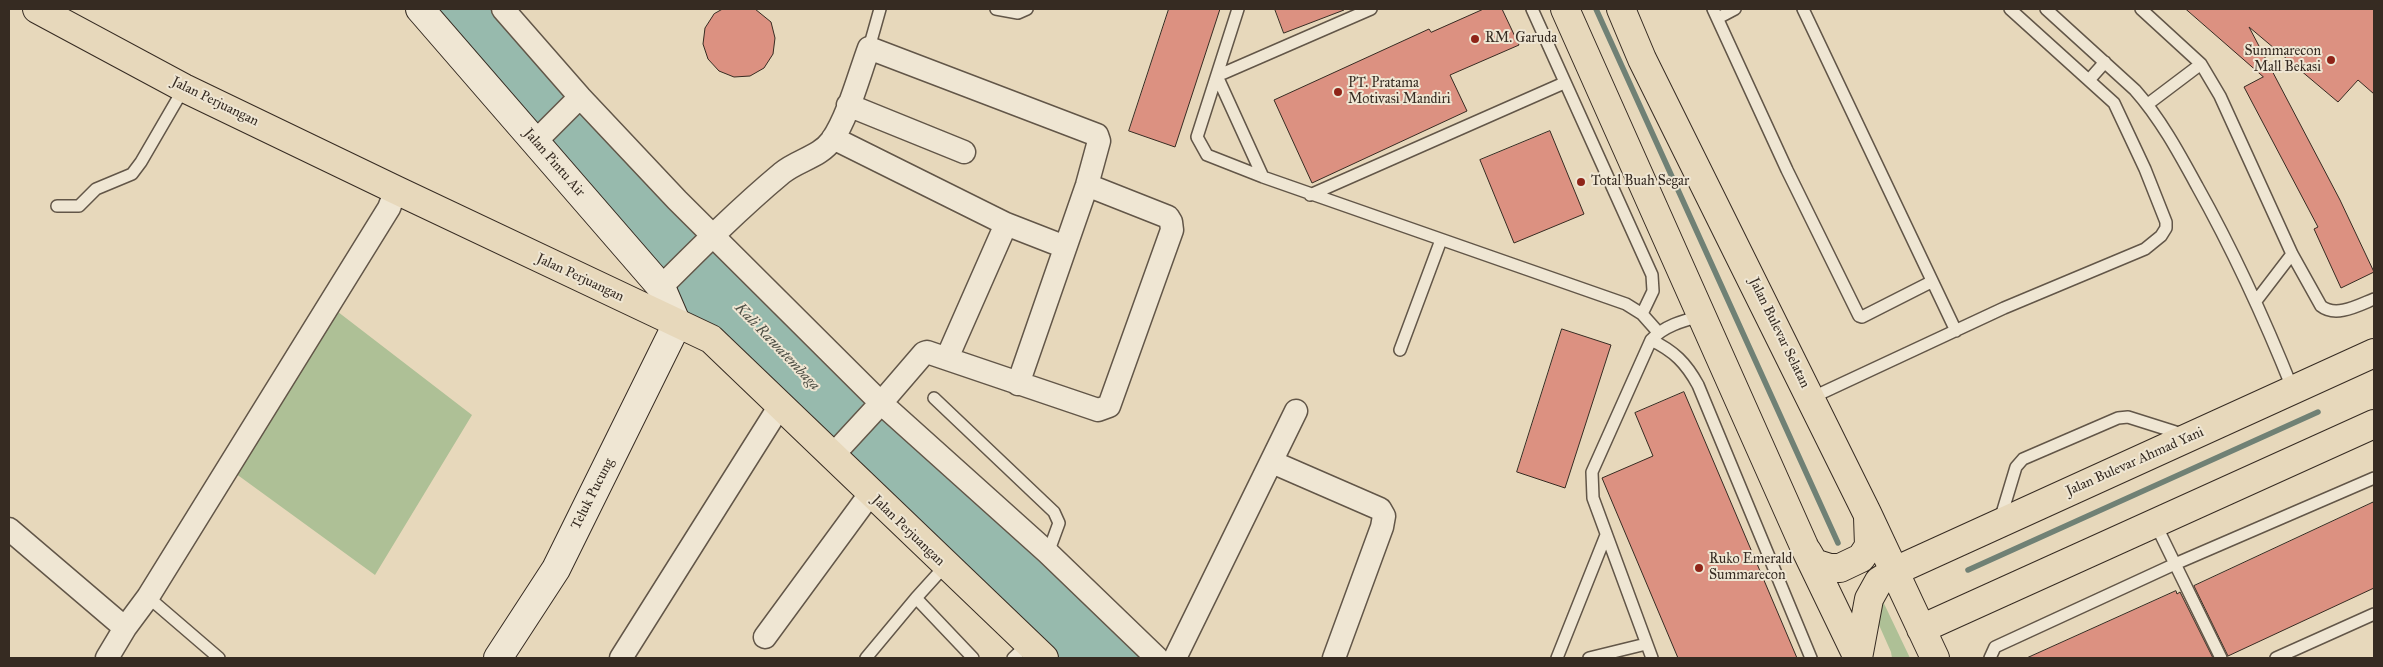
<!DOCTYPE html>
<style>
body{margin:0}
#map{position:relative;width:2383px;height:667px;overflow:hidden;background:#e7d8bb;font-family:"IM FELL Great Primer",serif}
canvas{display:block}
.frame{position:absolute;inset:0;border:10px solid #362b22;pointer-events:none}
</style>
<div id="map">
<canvas width="2383" height="667"></canvas>
<div class="frame"></div>
</div>
<script>
const g = document.querySelector('canvas').getContext('2d');
g.lineJoin = 'round';
function fillPath(path, color) {
  g.fillStyle = color;
  g.fill(path, 'evenodd');
}
function strokePath(path, color, width, dash) {
  g.strokeStyle = color;
  g.lineWidth = width;
  g.lineCap = dash ? 'butt' : 'round';
  g.setLineDash(dash || []);
  g.stroke(path);
}
function write(font, color, halo, rows, align = 'center') {
  g.font = font + ' "IM FELL Great Primer",serif';
  g.lineWidth = 4;
  g.setLineDash([]);
  g.textBaseline = 'middle';
  g.strokeStyle = halo;
  g.fillStyle = color;
  for (const [text, x, y, turn = 0] of rows) {
    g.save();
    g.translate(x, y);
    g.rotate((+turn || 0) * Math.PI / 180);
    g.textAlign = isNaN(turn) ? turn : align;
    if (halo) g.strokeText(text, 0, 0);
    g.fillText(text, 0, 0);
    g.restore();
  }
}
fillPath(new Path2D(`
 M 329,305 L 472,415 L 375,575 L 228,468 Z
 M 1878,591 L 1910,658 L 1892,658 L 1891,652 L 1871,607 Z`), '#aec096');
const water = new Path2D(`
 M 420,9 L 504,9 L 580,97 L 1157,658 L 1044,658 L 677,324 Z`);
fillPath(water, '#97baad');
strokePath(water, '#708175', 1);
strokePath(new Path2D(`
 M 1596,9 L 1838,543
 M 1968,570 L 2318,412`), '#708175', 5.5);
const building = new Path2D(`
 M 723,9 L 755,9 L 771,22 L 775,38 L 773,54 L 764,68 L 750,76 L 734,77 L 719,71 L 708,59 L 703,44 L 705,28 L 714,14 Z
 M 1169,9 L 1220,9 L 1175,147 L 1129,131 Z
 M 1275,9 L 1344,9 L 1344,10 L 1284,33 Z
 M 1484,9 L 1502,9 L 1519,45 L 1450,75 L 1467,111 L 1312,183 L 1274,100 L 1429,29 L 1431,32 Z
 M 2186,9 L 2374,9 L 2374,94 L 2358,80 L 2338,102 L 2249,27 L 2340,200 L 2374,272 L 2341,288 L 2314,229 L 2318,227 L 2244,87 L 2263,77 Z
 M 1550,131 L 1584,214 L 1514,243 L 1480,160 Z
 M 1562,329 L 1611,345 L 1565,488 L 1517,472 Z
 M 1684,392 L 1797,658 L 1678,658 L 1602,478 L 1653,456 L 1635,413 Z
 M 2374,502 L 2374,588 L 2228,656 L 2194,586 Z
 M 2176,591 L 2177,594 L 2180,592 L 2213,658 L 2027,658 Z`);
fillPath(building, '#dc9181');
strokePath(building, '#362b22', 1);
const lane = new Path2D(`
 M 996,9 L 1018,13 L 1027,9
 M 1238,9 L 1197,137 L 1207,155 L 1263,177 L 1626,304 L 1642,314 L 1658,332
 M 1532,9 L 1652,275 L 1653,291 L 1642,314
 M 1713,9 L 1787,170 L 1859,316 L 1862,317 L 1931,282
 M 1803,9 L 1956,331
 M 2046,9 L 2135,90 C 2160,118 2179,153 2197,186 C 2234,252 2265,320 2293,390
 M 2141,9 L 2201,64 L 2220,96 L 2292,254 L 2321,306 C 2336,318 2359,305 2374,299
 M 1718,18 L 1735,9
 M 869,48 L 880,9
 M 1217,76 L 1371,9
 M 1217,76 L 1263,177
 M 2089,80 L 2105,62
 M 2148,104 L 2201,64
 M 1310,195 L 1564,83
 M 57,206 L 79,206 L 96,189 L 132,174 L 141,162 L 184,88
 M 2256,301 L 2292,254
 M 1651,340 C 1674,351 1686,363 1698,385 L 1811,658
 M 1400,350 L 1441,240
 M 934,398 L 1054,512 L 1059,523 L 1048,553
 M 1811,398 L 2004,308 L 2145,249 L 2161,236 L 2166,228 L 2166,222 L 2145,169 L 2114,103 L 2010,9
 M 2000,520 L 2016,467 L 2023,459 L 2118,418 L 2128,417 L 2185,435
 M 2155,523 L 2221,658
 M 945,566 L 916,598 L 973,658
 M 148,597 L 219,658
 M 866,658 L 916,598
 M 1013,658 L 1028,644
 M 1557,658 L 1606,535
 M 1589,658 L 1646,644
 M 1652,658 L 1593,498 L 1592,472 L 1651,340 C 1664,326 1682,321 1701,316
 M 1990,658 L 1995,647 L 2175,564 L 2374,478
 M 2276,658 L 2374,614`);
const street = new Path2D(`
 M 503,9 L 580,97 L 677,200 L 881,403 L 1048,553 L 1157,658
 M 848,105 L 964,152
 M 833,138 L 1006,224 L 1065,247
 M 536,141 L 580,97
 M 661,287 C 700,248 740,208 782,173 C 798,160 820,157 832,140 C 848,117 859,75 869,48 L 1097,135 L 1099,141 L 1087,185 L 1018,384
 M 947,358 L 1006,224
 M 833,455 L 881,403 L 924,353 L 927,352 L 1098,410 L 1109,406 L 1172,230 L 1171,222 L 1168,217 L 1087,185
 M 1272,462 L 1380,509 L 1384,516 L 1382,527 L 1334,658
 M 9,529 L 125,628
 M 765,637 L 870,494
 M 107,658 L 125,628 L 148,597 L 389,208 L 396,190
 M 621,658 L 781,404
 M 1175,658 L 1296,411`);
const secondary = new Path2D(`
 M 420,9 L 661,287 L 677,324 L 556,569 L 498,658`);
const primary = new Path2D(`
 M 37,9 L 184,88 L 396,190 L 711,339 L 1044,658
 M 1565,9 L 1804,546 L 1858,658
 M 1621,9 L 1642,59 L 1867,513 L 1935,658
 M 1807,551 L 1814,563 L 1830,568 L 1840,568 L 1861,558 L 1869,546 L 1868,517
 M 1921,629 L 2374,424
 M 1858,658 L 1869,599 L 1879,581 L 1895,571 L 2374,353`);
strokePath(lane, '#625648', 14);
strokePath(street, '#625648', 25);
strokePath(secondary, '#362b22', 30);
strokePath(primary, '#362b22', 30);
strokePath(lane, '#efe6d3', 11);
strokePath(street, '#efe6d3', 22);
strokePath(secondary, '#efe6d3', 28);
strokePath(primary, '#e7d8bb', 28);
for (const [x, y, r, color] of [
 [1475,39,5,"#8f2418"],
 [2331,60,5,"#8f2418"],
 [1338,92,5,"#8f2418"],
 [1581,182,5,"#8f2418"],
 [1699,568,5,"#8f2418"]
]) {
  const dot = new Path2D();
  dot.arc(x, y, r, 0, 2 * Math.PI);
  g.fillStyle = color;
  g.fill(dot);
  strokePath(dot, '#efe6d3', 2);
}
write('14px', '#362b22', '#efe6d3', [
 ["RM. Garuda",1485,39],
 ["Summarecon",2321,52,"right"],
 ["Mall Bekasi",2321,68,"right"],
 ["PT. Pratama",1348,84],
 ["Motivasi Mandiri",1348,100],
 ["Total Buah Segar",1591,182],
 ["Ruko Emerald",1709,560],
 ["Summarecon",1709,576]
], 'left');
write('14px', '#362b22', '#efe6d3', [
 ["Jalan Perjuangan",215,102,26],
 ["Jalan Pintu Air",554,163,49],
 ["Jalan Perjuangan",580,278,25],
 ["Jalan Bulevar Selatan",1779,333,64],
 ["Jalan Bulevar Ahmad Yani",2135,462,-24],
 ["Teluk Pucung",593,494,-63],
 ["Jalan Perjuangan",908,531,44]
]);
write('italic 15px', '#4e4f45', '#efe6d3', [
 ["Kali Rawatembaga",777,347,46]
]);
</script>
